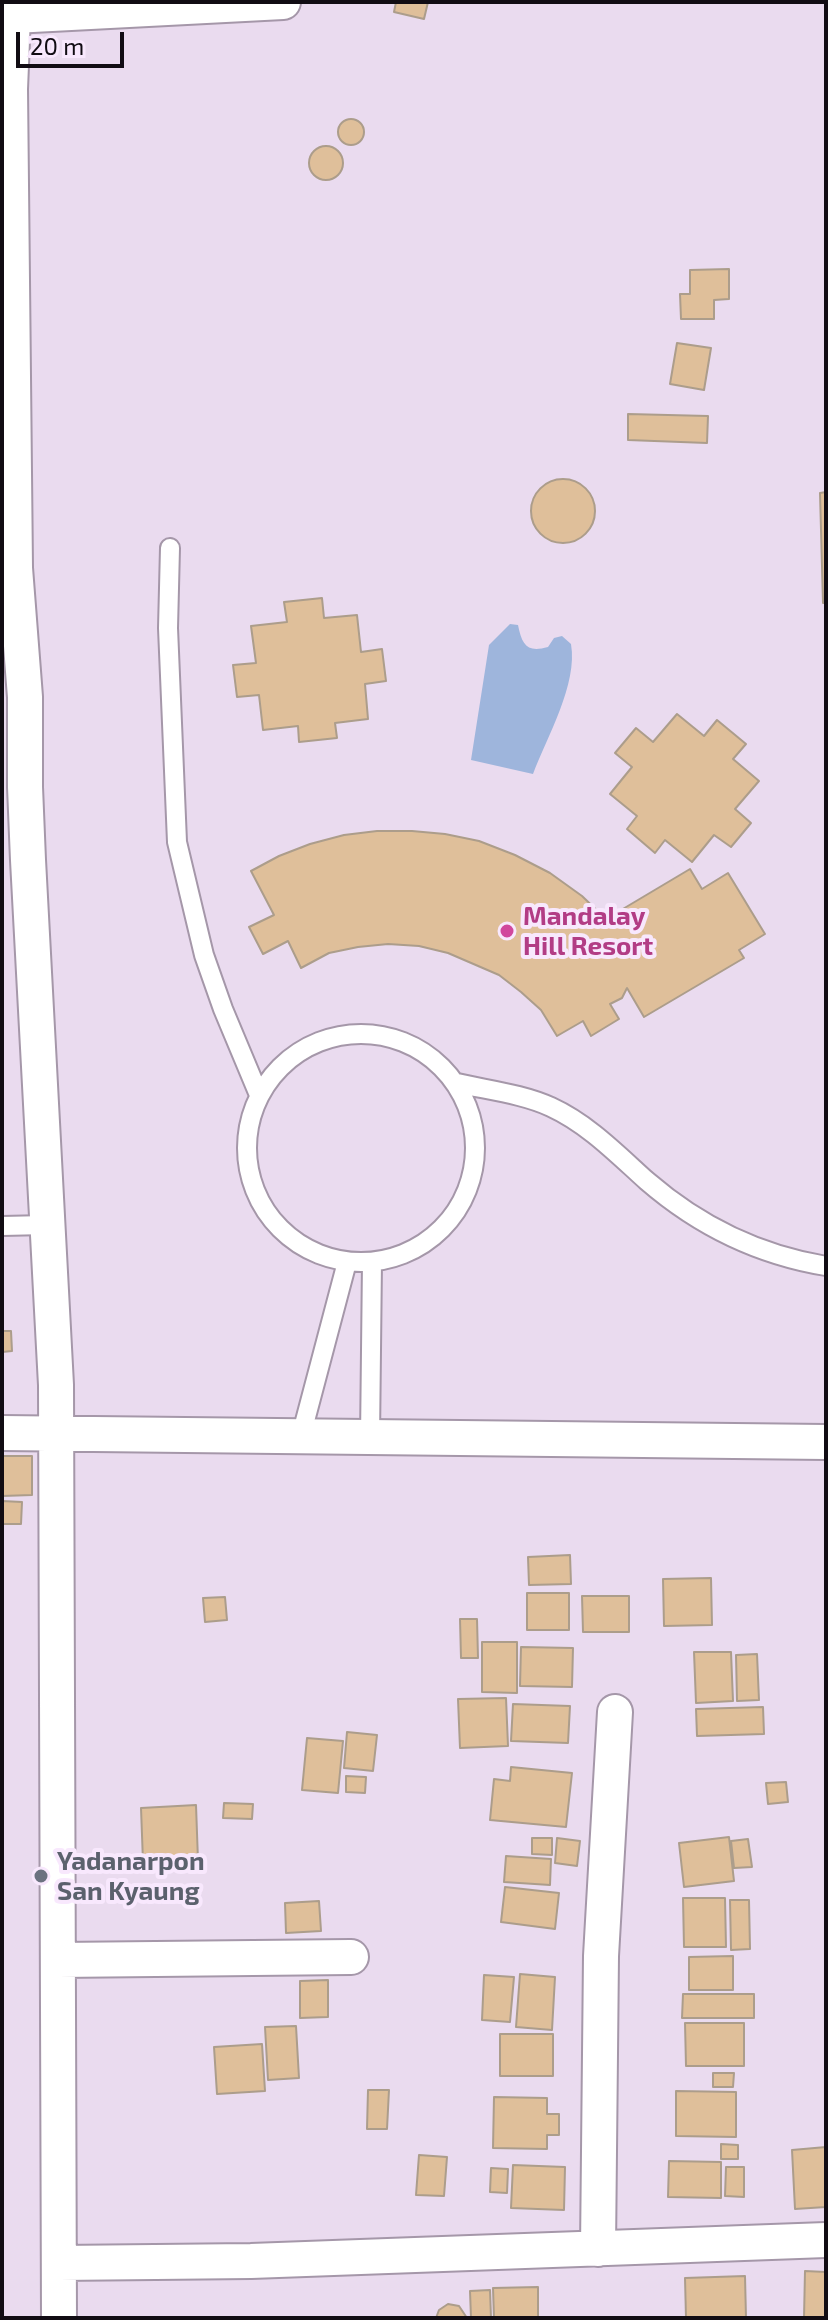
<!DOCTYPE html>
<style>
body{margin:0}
#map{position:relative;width:828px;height:2320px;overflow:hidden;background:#eadbef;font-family:"Exo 2",sans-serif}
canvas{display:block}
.frame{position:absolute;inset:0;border:4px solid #110c13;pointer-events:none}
.scale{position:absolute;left:16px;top:32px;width:108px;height:36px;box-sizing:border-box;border:4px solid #110c13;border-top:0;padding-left:10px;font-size:24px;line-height:28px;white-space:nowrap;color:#110c13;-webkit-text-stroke:6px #f8e8fd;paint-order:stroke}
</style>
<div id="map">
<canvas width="828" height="2320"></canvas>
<div class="frame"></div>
<div class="scale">20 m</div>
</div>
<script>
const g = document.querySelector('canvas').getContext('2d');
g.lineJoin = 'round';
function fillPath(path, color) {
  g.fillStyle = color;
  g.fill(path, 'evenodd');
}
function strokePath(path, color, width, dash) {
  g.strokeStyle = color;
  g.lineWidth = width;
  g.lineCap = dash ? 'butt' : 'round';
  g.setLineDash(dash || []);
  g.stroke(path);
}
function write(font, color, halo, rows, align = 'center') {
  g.font = font + ' "Exo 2",sans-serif';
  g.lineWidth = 8;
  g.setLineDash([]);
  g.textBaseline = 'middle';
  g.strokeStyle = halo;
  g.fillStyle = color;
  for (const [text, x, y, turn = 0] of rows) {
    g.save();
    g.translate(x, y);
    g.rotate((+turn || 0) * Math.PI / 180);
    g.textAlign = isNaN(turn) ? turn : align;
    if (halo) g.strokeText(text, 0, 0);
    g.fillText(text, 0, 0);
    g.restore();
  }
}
fillPath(new Path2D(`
 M 510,624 L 518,625 C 522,645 527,653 548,647 L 554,638 L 562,636 L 571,644 C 578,684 547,737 533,774 L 471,760 L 489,645 Z`), '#9eb5dc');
const building = new Path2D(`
 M 396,2 L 428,2 L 424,19 L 394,12 Z
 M338 132a13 13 0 1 1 26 0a13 13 0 1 1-26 0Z
 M309 163a17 17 0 1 1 34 0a17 17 0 1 1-34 0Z
 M 729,269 L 729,299 L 714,300 L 714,319 L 681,319 L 680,294 L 690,294 L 690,270 Z
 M 677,343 L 711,348 L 704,390 L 670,384 Z
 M 628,414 L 708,416 L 707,443 L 628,440 Z
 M531 511a32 32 0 1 1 64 0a32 32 0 1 1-64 0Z
 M 826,492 L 826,603 L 823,603 L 820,493 Z
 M 322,598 L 324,618 L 357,615 L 361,652 L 382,649 L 386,681 L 365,684 L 368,719 L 335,723 L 337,738 L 299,742 L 298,726 L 263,730 L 259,695 L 237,697 L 233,665 L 256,663 L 251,626 L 287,622 L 284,602 Z
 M 677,714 L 704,736 L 717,720 L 746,744 L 733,759 L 759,781 L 735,809 L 751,823 L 731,847 L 714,835 L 692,862 L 665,840 L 655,853 L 627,829 L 637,816 L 610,794 L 632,767 L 615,753 L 636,728 L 653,742 Z
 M 377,831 L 412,831 L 445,834 L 479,841 L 515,855 L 550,873 L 582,896 L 606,919 L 690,869 L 702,889 L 728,873 L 765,934 L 739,950 L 744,958 L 644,1017 L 627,988 L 622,998 L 610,1004 L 619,1019 L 591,1036 L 583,1021 L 557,1036 L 541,1010 L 521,992 L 499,975 L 448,953 L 419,946 L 388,944 L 358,947 L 329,953 L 301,968 L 288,941 L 263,954 L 249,927 L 274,915 L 251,871 L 279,856 L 310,844 L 344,835 Z
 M 2,1331 L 11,1331 L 12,1351 L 2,1352 Z
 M 2,1456 L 32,1456 L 32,1495 L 2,1496 Z
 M 2,1501 L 22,1502 L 21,1524 L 2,1524 Z
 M 570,1555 L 571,1584 L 529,1585 L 528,1557 Z
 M 711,1578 L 712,1625 L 664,1626 L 663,1579 Z
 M 527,1593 L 569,1593 L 569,1630 L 527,1630 Z
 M 582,1596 L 629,1596 L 629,1632 L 583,1632 Z
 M 225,1597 L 227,1620 L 205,1622 L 203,1598 Z
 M 460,1619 L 477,1619 L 478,1658 L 461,1658 Z
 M 482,1642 L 517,1642 L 517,1693 L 482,1692 Z
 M 521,1647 L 573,1648 L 572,1687 L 520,1686 Z
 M 694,1652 L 731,1652 L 733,1701 L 696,1703 Z
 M 757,1654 L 759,1700 L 737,1701 L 736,1655 Z
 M 506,1698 L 508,1746 L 460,1748 L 458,1699 Z
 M 513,1704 L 570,1706 L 568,1743 L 511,1741 Z
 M 763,1707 L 764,1734 L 697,1736 L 696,1709 Z
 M 347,1732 L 377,1735 L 373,1771 L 344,1768 Z
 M 307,1738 L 343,1741 L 338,1793 L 302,1790 Z
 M 511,1767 L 572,1773 L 566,1827 L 490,1820 L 494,1779 L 510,1781 Z
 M 346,1776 L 366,1777 L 365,1793 L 346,1792 Z
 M 786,1782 L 788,1802 L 768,1804 L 766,1783 Z
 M 224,1803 L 253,1804 L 252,1819 L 223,1818 Z
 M 196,1805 L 198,1861 L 143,1862 L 141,1808 Z
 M 729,1837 L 734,1881 L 684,1887 L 679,1843 Z
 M 532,1838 L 552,1838 L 552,1855 L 532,1854 Z
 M 557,1838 L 580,1841 L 577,1866 L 555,1863 Z
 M 748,1839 L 752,1867 L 734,1868 L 731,1841 Z
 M 506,1856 L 551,1859 L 550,1885 L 504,1882 Z
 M 505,1887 L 559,1893 L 555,1929 L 501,1922 Z
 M 683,1898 L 725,1898 L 726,1947 L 684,1947 Z
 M 730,1900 L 749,1900 L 750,1949 L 731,1950 Z
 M 319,1901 L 321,1931 L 286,1933 L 285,1903 Z
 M 733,1956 L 733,1990 L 689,1990 L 689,1957 Z
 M 520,1974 L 555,1977 L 552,2030 L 516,2027 Z
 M 484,1975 L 514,1977 L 510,2022 L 482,2020 Z
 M 328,1980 L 328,2017 L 300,2018 L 300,1981 Z
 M 683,1994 L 754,1994 L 754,2018 L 682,2018 Z
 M 685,2023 L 744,2023 L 744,2066 L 686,2066 Z
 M 296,2026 L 299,2078 L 268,2080 L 265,2027 Z
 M 500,2034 L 553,2034 L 553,2076 L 500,2076 Z
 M 262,2044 L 265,2091 L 217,2094 L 214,2047 Z
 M 713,2073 L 734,2073 L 733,2087 L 713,2087 Z
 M 368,2090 L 389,2090 L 387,2129 L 367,2129 Z
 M 676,2091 L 736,2092 L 736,2137 L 676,2136 Z
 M 494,2097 L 547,2098 L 547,2114 L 559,2114 L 559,2135 L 547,2135 L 547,2149 L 493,2148 Z
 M 721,2144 L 738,2145 L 738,2159 L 721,2159 Z
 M 826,2147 L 826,2207 L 795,2209 L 792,2150 Z
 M 419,2155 L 447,2157 L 444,2196 L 416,2195 Z
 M 669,2161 L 721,2162 L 721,2198 L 668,2197 Z
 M 513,2165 L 565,2167 L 564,2210 L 511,2208 Z
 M 726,2167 L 744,2167 L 744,2197 L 725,2196 Z
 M 491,2168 L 508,2169 L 507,2193 L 490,2192 Z
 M 805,2271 L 826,2272 L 826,2318 L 804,2318 Z
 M 745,2276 L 746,2318 L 686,2318 L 685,2278 Z
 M 538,2287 L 538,2318 L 494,2318 L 493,2288 Z
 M 490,2290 L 491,2318 L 471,2318 L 470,2291 Z
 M 448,2304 L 459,2306 L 467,2318 L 436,2318 L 439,2310 Z`);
fillPath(building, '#dfbf9a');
strokePath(building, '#ac9d8b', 2);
const service = new Path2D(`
 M 170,548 L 168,628 L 177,842 L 204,955 L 223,1009 L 259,1095
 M247 1148a114 114 0 1 1 228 0a114 114 0 1 1-228 0Z
 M 457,1083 C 487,1090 523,1094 551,1107 C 588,1124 617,1154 647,1181 C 699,1226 759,1255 826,1266
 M 2,1226 L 46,1225
 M 301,1436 L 347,1262
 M 370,1438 L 372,1262`);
const minor = new Path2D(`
 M 2,1433 L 826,1442
 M 58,1960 L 351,1957
 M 598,2249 L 601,1956 L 615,1712
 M 59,2263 L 251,2261 L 826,2240
 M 59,2318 L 56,1385 L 28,860 L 25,787 L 25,697 L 15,568 L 10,89 L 13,16 L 283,2`);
strokePath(service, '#a597a9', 22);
strokePath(minor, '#a597a9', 38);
strokePath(service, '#fff', 18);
strokePath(minor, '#fff', 34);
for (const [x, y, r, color] of [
 [507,931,8,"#d1479c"],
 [41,1876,8,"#6b7280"]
]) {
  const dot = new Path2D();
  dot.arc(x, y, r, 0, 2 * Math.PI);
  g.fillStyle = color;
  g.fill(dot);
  strokePath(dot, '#f8e8fd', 3);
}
write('bold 26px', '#b23c85', '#f8e8fd', [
 ["Mandalay",523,916],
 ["Hill Resort",523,946]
], 'left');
write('bold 26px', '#5b616d', '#f8e8fd', [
 ["Yadanarpon",57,1861],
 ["San Kyaung",57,1891]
], 'left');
</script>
